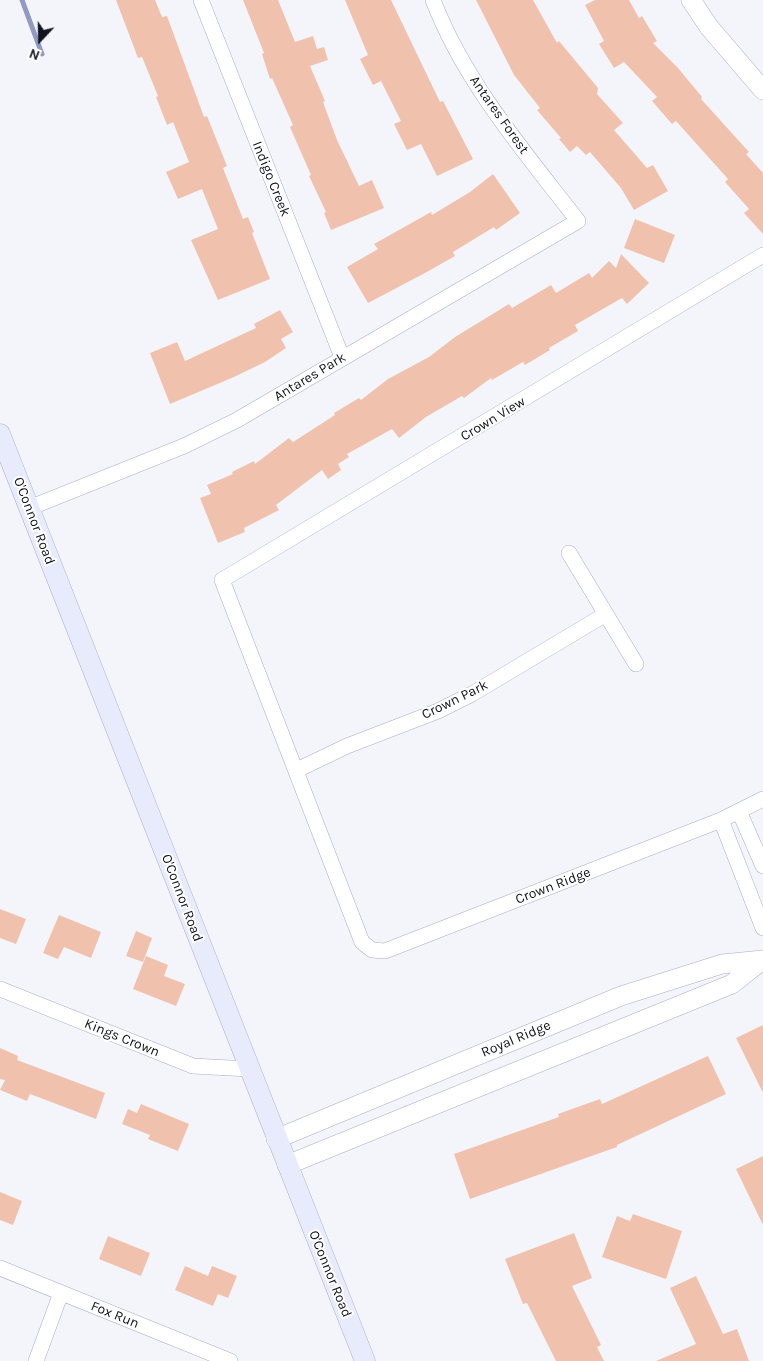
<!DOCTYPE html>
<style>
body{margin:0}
#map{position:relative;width:763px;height:1361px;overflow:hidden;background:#f4f5fb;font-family:Karla,sans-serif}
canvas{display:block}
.north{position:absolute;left:15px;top:15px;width:50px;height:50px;-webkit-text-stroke:4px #fff;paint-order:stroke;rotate:201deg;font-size:14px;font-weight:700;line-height:20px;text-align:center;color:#12141e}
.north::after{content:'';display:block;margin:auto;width:18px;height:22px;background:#12141e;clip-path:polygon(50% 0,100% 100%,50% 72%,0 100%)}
</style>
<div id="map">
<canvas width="763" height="1361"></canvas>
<div class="north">N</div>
</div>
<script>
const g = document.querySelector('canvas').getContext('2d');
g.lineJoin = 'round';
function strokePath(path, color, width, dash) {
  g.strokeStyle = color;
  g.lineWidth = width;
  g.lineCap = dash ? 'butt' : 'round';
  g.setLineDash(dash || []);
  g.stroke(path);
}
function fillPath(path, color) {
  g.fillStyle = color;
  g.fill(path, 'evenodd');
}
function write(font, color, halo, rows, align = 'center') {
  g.font = font + ' Karla,sans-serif';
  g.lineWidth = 4;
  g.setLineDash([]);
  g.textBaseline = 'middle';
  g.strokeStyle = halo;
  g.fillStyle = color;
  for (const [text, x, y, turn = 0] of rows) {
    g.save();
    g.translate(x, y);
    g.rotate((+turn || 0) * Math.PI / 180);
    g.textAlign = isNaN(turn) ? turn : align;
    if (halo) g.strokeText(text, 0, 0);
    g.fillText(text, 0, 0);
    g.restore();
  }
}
strokePath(new Path2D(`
 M 22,0 L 42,54`), '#909ac3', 5);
fillPath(new Path2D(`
 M 116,0 L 155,0 L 162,17 L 167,16 L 204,117 L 207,116 L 227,166 L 223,168 L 243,219 L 248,217 L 254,232 L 252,233 L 270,279 L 218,300 L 191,240 L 218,229 L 202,189 L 178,199 L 166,172 L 189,162 L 173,122 L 167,125 L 156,97 L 158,96 L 142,57 L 138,58 Z
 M 243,0 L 278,0 L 295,42 L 313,36 L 317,49 L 324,47 L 328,60 L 310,66 L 325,101 L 323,102 L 337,140 L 359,186 L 372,180 L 384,208 L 331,230 L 324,213 L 326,212 L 309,176 L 311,175 L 290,127 L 293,125 L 272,78 L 270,79 L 262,54 L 264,53 Z
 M 345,0 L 391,0 L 440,102 L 443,101 L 473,159 L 437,176 L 421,144 L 407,150 L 394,124 L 401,121 L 381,81 L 373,85 L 360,59 L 368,55 Z
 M 476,0 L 533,0 L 557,43 L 559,41 L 598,88 L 597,94 L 623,123 L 614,130 L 647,168 L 653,165 L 668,191 L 634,210 L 621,188 L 590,152 L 586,155 L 577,146 L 570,152 L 559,139 L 561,138 L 537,110 L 540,108 L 514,75 Z
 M 595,0 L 629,0 L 639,18 L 642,16 L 657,41 L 653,43 L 678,68 L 702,97 L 701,99 L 749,152 L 746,154 L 763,173 L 763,234 L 744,213 L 749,209 L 725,182 L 728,179 L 676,121 L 672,124 L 652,101 L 657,97 L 624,62 L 614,68 L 599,44 L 604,41 L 585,5 Z
 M 493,174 L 520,213 L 496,230 L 494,227 L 453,252 L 455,256 L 425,273 L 368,303 L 347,267 L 378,249 L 374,244 L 431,212 L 432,215 L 470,192 Z
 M 635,219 L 675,235 L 664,263 L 624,248 Z
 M 621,254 L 649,283 L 627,304 L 622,298 L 575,325 L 578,331 L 549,348 L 550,350 L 525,365 L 523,362 L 492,380 L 491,378 L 464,398 L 462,396 L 426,417 L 399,438 L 392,429 L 347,454 L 349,457 L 338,464 L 341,470 L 328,479 L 322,470 L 276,505 L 279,510 L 244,528 L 245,532 L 218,543 L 200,498 L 211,494 L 207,485 L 233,474 L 232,472 L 254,461 L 255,464 L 289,438 L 293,442 L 335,415 L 334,413 L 359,398 L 361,400 L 388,379 L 429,357 L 455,337 L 509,304 L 512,308 L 551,285 L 556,293 L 589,273 L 592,278 L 609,261 L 616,268 Z
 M 280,310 L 293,332 L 281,339 L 286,348 L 265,362 L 234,377 L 170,404 L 150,353 L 177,342 L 185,361 L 256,328 L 254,324 Z
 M 0,909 L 26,919 L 16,944 L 0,938 Z
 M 59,915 L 101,932 L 91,958 L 64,947 L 58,959 L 43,953 Z
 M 136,931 L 152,938 L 143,962 L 126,956 Z
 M 146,956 L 168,965 L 164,976 L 185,984 L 176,1006 L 133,989 Z
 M 763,1025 L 763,1093 L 736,1038 Z
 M 0,1048 L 18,1056 L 17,1060 L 105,1093 L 96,1119 L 30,1094 L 27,1101 L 0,1090 L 5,1080 L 0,1079 Z
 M 708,1056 L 726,1094 L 617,1145 L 617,1147 L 470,1199 L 454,1154 L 559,1117 L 558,1114 L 600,1099 L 602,1104 Z
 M 141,1104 L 189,1124 L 178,1151 L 148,1139 L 150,1135 L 122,1124 L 128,1109 L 137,1113 Z
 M 763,1156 L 763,1225 L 736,1169 Z
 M 0,1192 L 22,1201 L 13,1225 L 0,1220 Z
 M 633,1214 L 682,1231 L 666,1279 L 602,1257 L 617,1216 L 630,1221 Z
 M 574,1233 L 592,1278 L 572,1286 L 601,1345 L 597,1347 L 604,1361 L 556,1361 L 527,1303 L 523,1304 L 505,1259 Z
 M 108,1236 L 150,1253 L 141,1276 L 99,1259 Z
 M 185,1266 L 208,1276 L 212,1266 L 237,1276 L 228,1298 L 218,1294 L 213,1306 L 175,1290 Z
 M 696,1276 L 723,1334 L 737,1329 L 749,1361 L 656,1361 L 696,1344 L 670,1288 Z`), '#f0c2ad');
const minor = new Path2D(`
 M 201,0 L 342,357
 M 763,255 L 222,580 L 362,942 L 372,950 L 385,951 L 721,820 L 763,799
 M 29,508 L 184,446 L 237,420 L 578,221 C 524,151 465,83 433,0
 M 569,553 L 636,664
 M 297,770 L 347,746 L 438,711 L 472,694 L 606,614
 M 739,811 L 763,866
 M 721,820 L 763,928
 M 0,989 L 193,1066 L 249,1069
 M 0,1268 L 230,1361
 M 36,1361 L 61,1293`);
const tertiary = new Path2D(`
 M 691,0 L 709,27 L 763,90
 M 276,1139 L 621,996 L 722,964 L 763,960
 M 287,1165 L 732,984 L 761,961`);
const secondary = new Path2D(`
 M 0,434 L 365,1361`);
strokePath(minor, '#a7aeca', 16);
strokePath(tertiary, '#a7aeca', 20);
strokePath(secondary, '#a7aeca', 21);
strokePath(minor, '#fff', 15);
strokePath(tertiary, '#fff', 19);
strokePath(secondary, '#e7ebfb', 20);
write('14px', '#12141e', '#fff', [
 ["Antares Forest",499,115,55],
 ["Indigo Creek",271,179,68],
 ["Antares Park",310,377,-31],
 ["Crown View",493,419,-31],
 ["O'Connor Road",34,521,69],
 ["Crown Park",455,700,-26],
 ["Crown Ridge",553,886,-21],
 ["O'Connor Road",182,898,69],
 ["Kings Crown",122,1038,22],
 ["Royal Ridge",516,1039,-23],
 ["O'Connor Road",330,1274,68],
 ["Fox Run",115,1315,22]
]);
</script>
